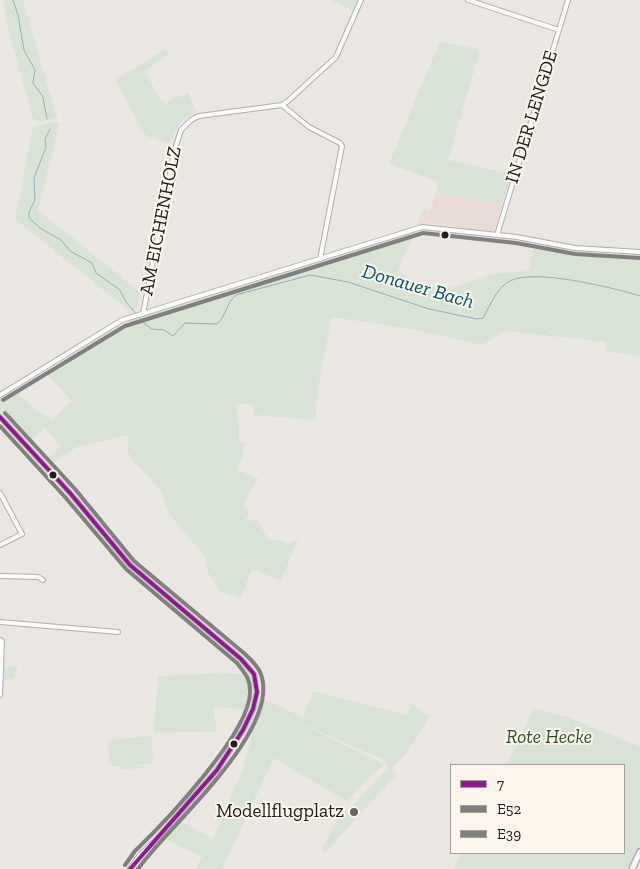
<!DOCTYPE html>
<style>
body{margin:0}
#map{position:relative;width:640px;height:869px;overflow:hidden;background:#eae7e2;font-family:"Zilla Slab",serif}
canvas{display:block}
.legend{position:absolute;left:450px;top:764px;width:175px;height:90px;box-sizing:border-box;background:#fbf5ec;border:1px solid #a4a099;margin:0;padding:6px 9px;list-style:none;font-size:15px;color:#22201c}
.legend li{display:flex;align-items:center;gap:10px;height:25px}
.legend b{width:25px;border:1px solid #a4a099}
</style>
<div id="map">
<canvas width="640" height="869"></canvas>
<ul class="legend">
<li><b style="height:6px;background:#8d188f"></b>7</li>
<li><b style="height:6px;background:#808080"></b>E52</li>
<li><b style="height:6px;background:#808080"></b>E39</li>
</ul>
</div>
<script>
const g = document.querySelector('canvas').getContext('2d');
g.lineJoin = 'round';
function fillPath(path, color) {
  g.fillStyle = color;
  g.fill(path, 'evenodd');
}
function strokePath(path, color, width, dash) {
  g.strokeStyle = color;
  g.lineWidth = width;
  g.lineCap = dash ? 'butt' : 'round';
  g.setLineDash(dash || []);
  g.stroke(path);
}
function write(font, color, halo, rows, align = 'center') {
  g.font = font + ' "Zilla Slab",serif';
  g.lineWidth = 4;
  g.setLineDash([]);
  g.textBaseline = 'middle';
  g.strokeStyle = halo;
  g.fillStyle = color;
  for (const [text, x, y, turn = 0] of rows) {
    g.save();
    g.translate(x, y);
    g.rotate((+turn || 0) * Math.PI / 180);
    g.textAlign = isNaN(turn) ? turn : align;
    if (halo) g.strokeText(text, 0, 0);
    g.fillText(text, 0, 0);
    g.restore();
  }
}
fillPath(new Path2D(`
 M 436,192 L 502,205 L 494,232 L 427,223 L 417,225 L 423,209 L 430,211 Z`), '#eadbd7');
fillPath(new Path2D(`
 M 3,0 L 23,0 L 57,118 L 39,122 L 33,119 L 6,20 Z
 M 331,0 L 359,0 L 353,14 L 351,10 Z
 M 440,41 L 480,50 L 448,160 L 512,174 L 502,205 L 436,192 L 438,182 L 392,165 L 390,161 Z
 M 166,49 L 169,54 L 145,71 L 160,99 L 166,104 L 177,95 L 180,98 L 188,92 L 197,112 L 184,118 L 168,143 L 146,136 L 115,80 Z
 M 60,122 L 38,210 L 140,292 L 137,309 L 132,313 L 15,219 L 33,126 Z
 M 415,232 L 398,271 L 414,281 L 440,288 L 443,286 L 455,287 L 492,274 L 528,271 L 535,244 L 598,253 L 640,255 L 640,356 L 604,351 L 606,342 L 504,331 L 483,345 L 411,329 L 332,317 L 318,388 L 315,420 L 254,415 L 254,407 L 250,404 L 236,405 C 237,418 240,429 239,441 L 245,443 L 242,459 L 236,470 L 258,478 L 243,506 L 250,511 L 246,520 L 258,521 L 268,539 L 279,540 L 288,544 L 298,539 L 281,581 L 252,569 L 241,598 L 221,592 L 208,573 L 204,556 L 169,514 L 162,492 L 140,468 L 133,463 L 128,452 L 128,435 L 77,447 L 50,465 L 46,460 L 61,446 L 45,428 L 29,443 L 0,410 L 0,400 L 15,391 L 37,411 L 53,420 L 71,400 L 46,374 L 106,333 L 142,315 Z
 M 4,666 L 17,668 L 14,678 L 3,681 Z
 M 218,673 L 250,674 L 254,691 L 248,710 L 213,707 L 217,732 L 154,733 L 158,676 Z
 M 313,691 L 407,715 L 412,704 L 430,717 L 405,755 L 392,767 L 397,774 L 325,853 L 322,848 L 335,823 L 389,768 L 382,759 L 288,718 L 384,764 L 347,801 L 274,758 L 222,869 L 195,869 L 202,857 L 162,838 L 179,820 L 213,839 L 242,772 L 252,735 L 246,732 L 260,698 L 303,717 Z
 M 534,708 L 568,717 L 640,747 L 640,846 L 629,869 L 454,869 L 462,853 L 624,853 L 624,765 L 507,765 Z
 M 152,736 L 153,764 L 126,765 L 145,766 L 145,768 L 121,770 L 121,766 L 112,766 L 112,762 L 109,762 L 108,740 Z`), '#d9e3d5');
strokePath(new Path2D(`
 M 13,0 L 18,15 L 24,50 L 35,70 L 33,83 L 43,97 L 47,119
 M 50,129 L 45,139 L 46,147 L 34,178 L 35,200 L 29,212 L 29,218 L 40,228 L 61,240 L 70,251 L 92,263 L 96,273 L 120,290 L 126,302 L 145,324 L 152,329 L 164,330 L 173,336 L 185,323 L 217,324 C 226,316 226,303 236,295 L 310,275 L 348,282 L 429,309 L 477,319 L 483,318 C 490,306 497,287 510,281 C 533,268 615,288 640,296`), '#93adb7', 1);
const minor = new Path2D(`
 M 468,0 L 559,30
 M 282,105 L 309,127 L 340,143 L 342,146 L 320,259
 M 497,235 L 568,0
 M 143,314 L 174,152 L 181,130 L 191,120 L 199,116 L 282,105 L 288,101 L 336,57 L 361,0
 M 0,395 L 122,320 L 422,227 L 517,237 L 575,248 L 640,252
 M 0,417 L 70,493 L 130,565 L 241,659 L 254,674 L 257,692 L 253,709 L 243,730 L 217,770 L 155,841 L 140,855 L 130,869
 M 0,493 L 22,534 L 0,545
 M 0,576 L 38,577 L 43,580
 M 0,622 L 118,632
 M 0,640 L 2,641 L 0,695`);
const tertiary = new Path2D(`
 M 632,869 L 640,852`);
strokePath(minor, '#b0aeaa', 6);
strokePath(tertiary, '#b0aeaa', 8);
strokePath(minor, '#fcfbfb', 4);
strokePath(tertiary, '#fcfbfb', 5);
strokePath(new Path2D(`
 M 0,417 L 70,493 L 130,565 L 241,659 L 254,674 L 257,692 L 253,709 L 243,730 L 217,770 L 130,869`), '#8d188f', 4);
strokePath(new Path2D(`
 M 3,400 L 125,326 L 423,233 L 516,243 L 575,254 L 640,258
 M 0,426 L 65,497 L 126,569 L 237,663 C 244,672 250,678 250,690 C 253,730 164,823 135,851 L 125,865`), '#808080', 4);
strokePath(new Path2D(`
 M 5,413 L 75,489 L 134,561 L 245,654 C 250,659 257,665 260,672 C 285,728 167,827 138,869`), '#808080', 4);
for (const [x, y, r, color] of [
 [445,235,4.5,"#22201c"],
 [53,475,4.5,"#22201c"],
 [234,744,4.5,"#22201c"],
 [354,812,5,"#686661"]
]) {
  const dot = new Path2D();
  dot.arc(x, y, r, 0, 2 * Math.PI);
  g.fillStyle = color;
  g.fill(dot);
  strokePath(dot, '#fbf5ec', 2);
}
write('19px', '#22201c', '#fbf5ec', [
 ["IN DER LENGDE",532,117,-73],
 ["AM EICHENHOLZ",161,221,-79]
]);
write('italic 19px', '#274f28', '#fbf5ec', [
 ["Rote Hecke",549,738]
]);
write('19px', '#22201c', '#fbf5ec', [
 ["Modellflugplatz",344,812]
], 'right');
write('italic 20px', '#00516a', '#fbf5ec', [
 ["Donauer Bach",418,287,16]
]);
</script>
